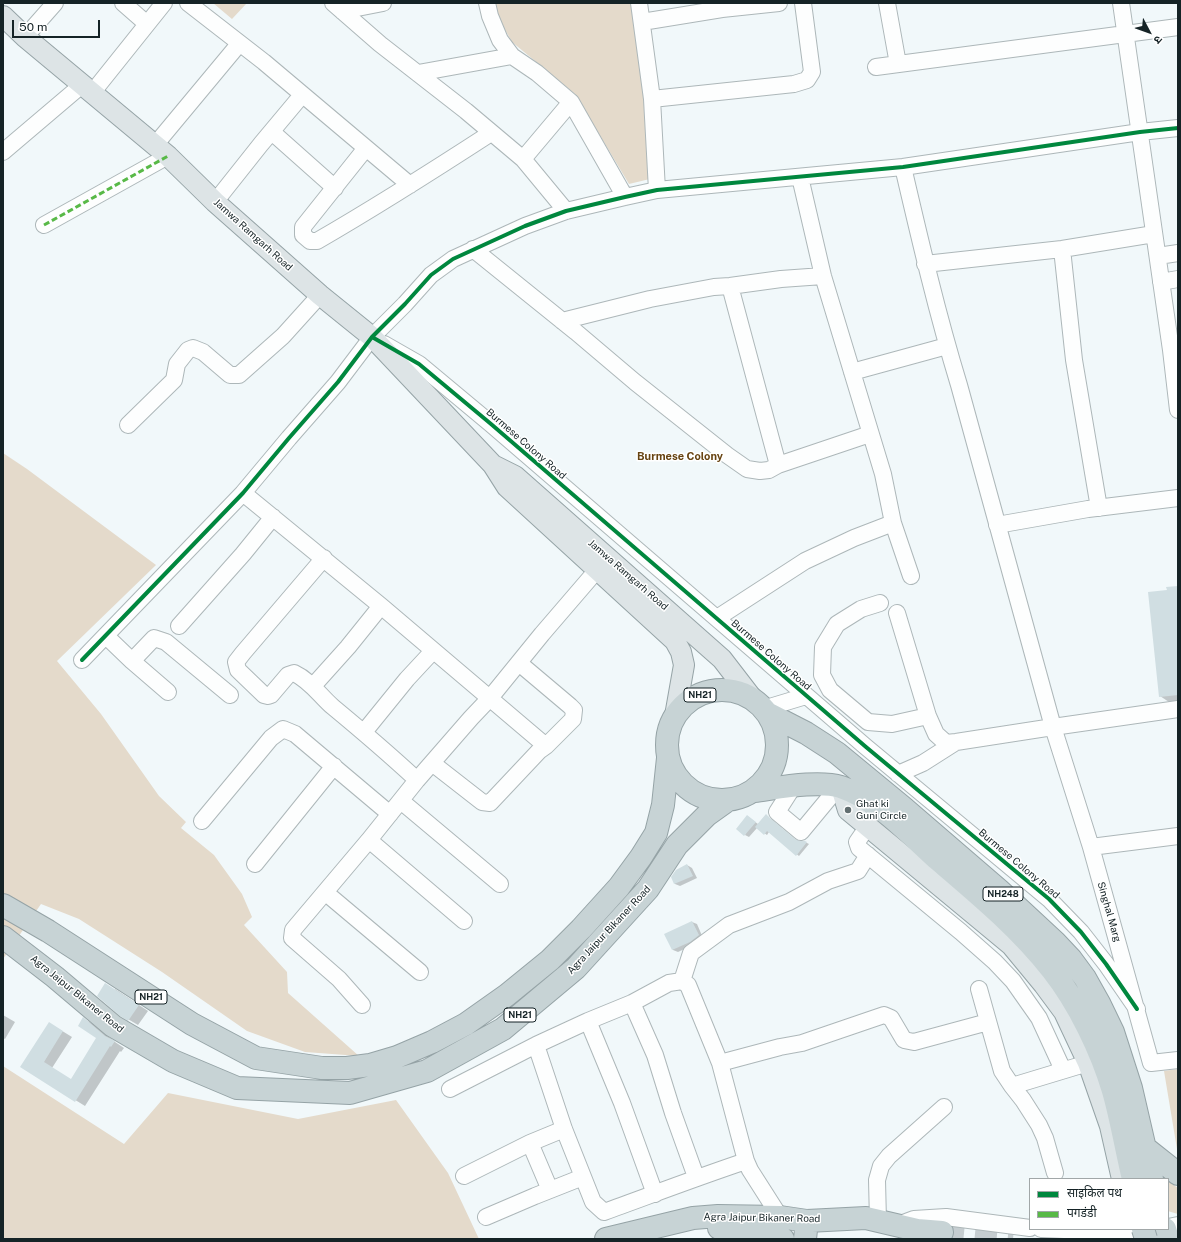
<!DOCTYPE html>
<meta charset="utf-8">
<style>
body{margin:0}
#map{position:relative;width:1181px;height:1242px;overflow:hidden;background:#f1f8fa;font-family:"Public Sans","Noto Sans Devanagari",sans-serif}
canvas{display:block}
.frame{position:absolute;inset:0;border:4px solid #152326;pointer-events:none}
.legend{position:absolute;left:1029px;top:1178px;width:140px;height:52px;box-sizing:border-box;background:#fff;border:1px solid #a1a7a8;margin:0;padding:5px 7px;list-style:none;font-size:12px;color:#152326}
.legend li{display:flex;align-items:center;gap:8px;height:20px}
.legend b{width:20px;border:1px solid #a1a7a8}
.north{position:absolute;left:1129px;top:12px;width:40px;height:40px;-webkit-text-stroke:3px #fff;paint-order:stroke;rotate:131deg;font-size:11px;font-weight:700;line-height:16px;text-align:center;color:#152326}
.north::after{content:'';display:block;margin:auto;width:14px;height:18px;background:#152326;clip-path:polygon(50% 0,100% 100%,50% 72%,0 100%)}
.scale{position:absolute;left:12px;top:20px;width:88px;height:18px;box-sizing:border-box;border:2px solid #152326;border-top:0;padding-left:5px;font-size:12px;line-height:14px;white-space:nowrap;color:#152326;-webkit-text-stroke:3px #fff;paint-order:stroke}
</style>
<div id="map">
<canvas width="1181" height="1242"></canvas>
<div class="frame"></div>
<ul class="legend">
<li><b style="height:5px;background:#00873e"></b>साइकिल पथ</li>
<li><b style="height:5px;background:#58b947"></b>पगडंडी</li>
</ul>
<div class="north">उ</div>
<div class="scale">50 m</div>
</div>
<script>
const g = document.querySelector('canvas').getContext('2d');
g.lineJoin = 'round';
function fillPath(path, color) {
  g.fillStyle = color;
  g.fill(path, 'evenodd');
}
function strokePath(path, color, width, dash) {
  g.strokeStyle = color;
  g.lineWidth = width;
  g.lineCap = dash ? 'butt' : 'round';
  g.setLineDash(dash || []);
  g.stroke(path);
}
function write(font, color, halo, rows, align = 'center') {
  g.font = font + ' "Public Sans",sans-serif';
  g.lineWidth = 3;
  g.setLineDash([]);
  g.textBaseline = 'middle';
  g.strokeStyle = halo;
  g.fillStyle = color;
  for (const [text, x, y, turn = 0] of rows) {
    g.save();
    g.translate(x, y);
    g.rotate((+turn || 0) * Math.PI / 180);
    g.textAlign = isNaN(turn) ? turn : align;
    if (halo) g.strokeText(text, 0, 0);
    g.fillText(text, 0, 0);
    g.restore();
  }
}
fillPath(new Path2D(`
 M 213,3 L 247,3 L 232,19 Z
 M 494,3 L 631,3 L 654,178 L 629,184 L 575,94 L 512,42 L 496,14 Z
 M 3,453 L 27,469 L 156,565 L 57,661 L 101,714 L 159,796 L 186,822 L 181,828 L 214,855 L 242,894 L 252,917 L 244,925 L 287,972 L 288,993 L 359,1056 L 305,1052 L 247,1031 L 162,972 L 79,919 L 41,904 L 3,959 Z
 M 3,1066 L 124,1144 L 168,1093 L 298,1119 L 396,1100 L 448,1173 L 479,1239 L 3,1239 Z
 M 1178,1069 L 1178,1155 L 1164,1071 Z
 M 1168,1181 L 1178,1188 L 1178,1214 L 1171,1212 L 1168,1211 Z`), '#e4dacb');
fillPath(new Path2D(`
 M 1178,587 L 1178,701 L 1169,702 L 1160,696 L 1168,591 Z
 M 766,815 L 796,841 L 805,842 L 809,844 L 799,856 L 769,832 L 767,835 L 757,828 L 749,837 L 745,835 L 751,819 L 758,824 Z
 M 687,865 L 692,868 L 697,878 L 680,886 L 675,884 L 672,877 Z
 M 692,922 L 697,924 L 703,938 L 695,944 L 678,952 L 673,950 L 665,935 Z
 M 115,989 L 148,1011 L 138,1025 L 121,1015 Z
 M 3,1015 L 15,1022 L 5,1039 L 3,1038 Z
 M 84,1019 L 93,1024 L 115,1042 L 124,1048 L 121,1052 L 120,1051 L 85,1106 L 22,1067 L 59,1029 L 72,1037 L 52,1068 L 71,1080 L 98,1038 Z`), '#0003');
fillPath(new Path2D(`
 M 1178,586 L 1178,695 L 1159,697 L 1148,592 L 1167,590 L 1166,587 Z
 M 766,814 L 771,819 L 795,839 L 800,841 L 805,841 L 807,842 L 796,856 L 767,831 L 764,835 L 755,827 Z
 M 747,815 L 756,822 L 744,836 L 736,829 Z
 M 687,864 L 693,876 L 674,884 L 671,877 L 676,870 Z
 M 692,921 L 699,935 L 690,942 L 672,950 L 664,934 Z
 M 105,983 L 139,1005 L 128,1021 L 120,1016 L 97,996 Z
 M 83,1017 L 105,1036 L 115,1041 L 111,1047 L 110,1046 L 75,1102 L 20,1067 L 49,1022 L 63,1031 L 44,1062 L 71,1079 L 96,1038 L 78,1026 Z`), '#d0dee2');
strokePath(new Path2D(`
 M 942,1232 L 1013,1239`), '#c5cdd0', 22, [22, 11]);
const minor = new Path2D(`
 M 123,3 L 147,24
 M 188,3 L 264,62 L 410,185
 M 333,3 L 380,44 L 466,111 L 523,159 L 566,211
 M 487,3 L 490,16 L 500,40 L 512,56 L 537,73 L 571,102 L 625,197
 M 639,3 L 652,99 L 657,190
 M 887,3 L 898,64
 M 1121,3 L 1171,350 L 1178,410
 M 342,11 L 383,3
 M 642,22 L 722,9 L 779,3
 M 25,37 L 55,3
 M 876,67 L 1178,27
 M 418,73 L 512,56
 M 92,93 L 164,3
 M 652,99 L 794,84 L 807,80 L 812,72 L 803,3
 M 272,132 L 335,188
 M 155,145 L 239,44
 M 366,148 L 303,227 L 303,235 L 310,241 L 317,241 C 376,207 434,170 491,133
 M 3,152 L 83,84
 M 523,159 L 571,102
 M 800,177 L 823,276 L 883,474 L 893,523 L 911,576
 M 215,202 L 261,144 L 302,95
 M 44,225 L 168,156
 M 473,249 L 576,332 L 635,382 L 727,455 L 747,469 L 760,471 L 769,470 L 778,465 L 870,434
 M 1062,249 L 1074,360 L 1099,508
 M 1158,256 L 1178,253
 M 925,264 L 1062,249 L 1154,234
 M 1161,282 L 1178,279
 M 730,286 L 778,465
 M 562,321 L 650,299 L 714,287 L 730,286 L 781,279 L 823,276
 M 384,344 L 419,364 L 491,424 L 866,747 L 1049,899 L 1081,932 L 1106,964 L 1137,1009
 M 852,372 L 947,346
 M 128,425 L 174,380 L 177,364 L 188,350 L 193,348 L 203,352 L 230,375 L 239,375 L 283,336 L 320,295
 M 243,493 L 381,606 L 546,746 L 539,751 L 490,803 L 482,802 L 432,763
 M 997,525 L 1088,509 L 1178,498
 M 324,558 L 243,653 L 236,662 L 238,670 L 264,695 L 268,696 L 271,695 L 288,675 L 294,673 C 311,681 320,696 333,707 C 362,731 390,755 417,780
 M 880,603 L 861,609 L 837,624 L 823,647 L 822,675 L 830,690 L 868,722 L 892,724 L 928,716
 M 897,613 L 928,716 L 936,734 L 946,743 L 956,742 L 1053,727 L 959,385 C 937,313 920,240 903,167
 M 717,618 L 805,561 L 854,538 L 893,523
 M 179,626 L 243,554 L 273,517
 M 106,636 L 132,661 L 168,692
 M 82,660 L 243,493 L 289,438 L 338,382 L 372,337 L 405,304 L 431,275 L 453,259 L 525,226 L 566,211 L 625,197 L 657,190 L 903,167 L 1140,132 L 1178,128
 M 132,661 L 154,638 L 166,642 L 230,695
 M 519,663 L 570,706 L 574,710 L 573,719 L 546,746
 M 313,686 L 348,647 L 381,606
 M 763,709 L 806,696
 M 1178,709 L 1053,727 L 1091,847 L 1151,1063 L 1178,1060
 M 364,732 L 407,679 L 433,651
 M 898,774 L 923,763 L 956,742
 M 793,787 L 777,812 L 801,832 L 830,797 L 841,787
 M 401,801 L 500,884
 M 202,821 L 271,738 L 283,729 L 295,734 L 390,814
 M 868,826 L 857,842 L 859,848 L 961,932 L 995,962 L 1013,981 L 1039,1018 L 1063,1070
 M 369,840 L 464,921
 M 1091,847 L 1178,836
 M 255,864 L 334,766
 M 326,893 L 420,972
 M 682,981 L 691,953 L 729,925 L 789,902 L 828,881 L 858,871 L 868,855
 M 979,989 L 1002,1071 L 1012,1086 L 1023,1100 L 1039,1125 L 1045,1138 L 1055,1173
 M 632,1003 L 655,1055 L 673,1113 L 696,1177
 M 362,1005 L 339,979 L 292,938 L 293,930 L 369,840 L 417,780 L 471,718 L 490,698 L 542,634 L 597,570
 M 588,1021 L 622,1103 L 655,1194
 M 536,1045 L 564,1129 L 593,1202 L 604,1212 C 651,1195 698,1177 746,1161
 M 720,1063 L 780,1047 L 802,1043 L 884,1015 L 891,1018 L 904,1040 L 914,1042 L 988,1022
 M 1012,1086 L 1088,1063
 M 450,1089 L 536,1045 L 588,1021 L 632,1003 L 669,983 L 682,981 L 688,985 L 720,1063 L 746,1161 L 750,1170 L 780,1217
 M 530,1143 L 550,1190
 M 464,1176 L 530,1143 L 564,1129
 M 486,1217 L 535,1196 L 583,1177
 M 878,1221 L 877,1180 L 881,1166 L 889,1156 L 944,1107
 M 898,1225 L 914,1219 L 946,1217 L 1030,1228
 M 1168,1227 L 1178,1225
 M 1041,1229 L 1134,1233 L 1153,1229`);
const major = new Path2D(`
 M 3,16 L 25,37 L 168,156 L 215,202 L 320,295 L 372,337 L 493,465 L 507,487 L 675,641 L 681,652 L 684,665 L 675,716
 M 493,465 L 515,476 L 722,659 L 752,698
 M 841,787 L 848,810 L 1011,945 L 1044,985 L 1064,1012 L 1088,1063 L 1110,1126 L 1122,1179`);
const highway = new Path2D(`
 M667 745a55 55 0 1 1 110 0a55 55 0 1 1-110 0Z
 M 767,713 L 806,733 L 837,753 L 905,809 L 999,890 L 1055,942 L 1071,959 L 1085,978 L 1099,1003 L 1113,1032 L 1131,1088 L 1152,1179
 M 754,791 C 778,788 818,780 841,787 C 879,800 908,833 937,859 C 978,894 1019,928 1052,970 C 1078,1003 1101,1050 1113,1091 C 1121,1119 1126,1150 1133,1179
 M 3,905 L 48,931 L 192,1024 L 256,1058 L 322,1068 L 347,1068 L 370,1065 L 397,1057 L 432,1042 L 466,1024 L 507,995 L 550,960 L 581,929 L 619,887 L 641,857 L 656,833 L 663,805 L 668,758
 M 3,937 L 55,977 L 113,1026 L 173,1061 L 237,1088 L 350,1093 L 427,1071 L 503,1029 L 576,968 L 648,889 L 677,845 L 707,815 L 728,800
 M 1144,1147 L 1178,1174
 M 719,1228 L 783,1239
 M 1165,1229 L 1168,1239
 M 606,1239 L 693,1218 L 718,1216 L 780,1217 L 807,1221 L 866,1218 L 917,1230 L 942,1232
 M 805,1239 L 807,1221`);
strokePath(minor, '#adb7b9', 18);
strokePath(major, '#95a3a6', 22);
strokePath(highway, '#95a3a6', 24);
strokePath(minor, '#fdfefe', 16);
strokePath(major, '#dde4e6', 20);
strokePath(highway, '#c7d3d5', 22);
const highwayBridge = new Path2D(`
 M 1143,1229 L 1146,1239`);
strokePath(highwayBridge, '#95a3a6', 24, []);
strokePath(highwayBridge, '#c7d3d5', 22);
strokePath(new Path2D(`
 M 44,225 L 168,156`), '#58b947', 3, [6, 3]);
strokePath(new Path2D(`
 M 372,337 L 419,364 L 491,424 L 866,747 L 1049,899 L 1081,932 L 1106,964 L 1137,1009
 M 82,660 L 243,493 L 289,438 L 338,382 L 372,337 L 405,304 L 431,275 L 453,259 L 525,226 L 566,211 L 625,197 L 657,190 L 903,167 L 1140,132 L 1178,128`), '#00873e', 4);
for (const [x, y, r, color] of [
 [848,810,4,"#626e70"]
]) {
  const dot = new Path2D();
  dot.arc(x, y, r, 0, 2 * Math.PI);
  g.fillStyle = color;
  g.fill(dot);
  strokePath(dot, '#fff', 1.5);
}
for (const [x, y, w] of [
 [700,695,32],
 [1003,894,40],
 [151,997,32],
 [520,1015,32]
]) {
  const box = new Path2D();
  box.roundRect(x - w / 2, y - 7, w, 14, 3);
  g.fillStyle = '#fff';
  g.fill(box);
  strokePath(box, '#152326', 1);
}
write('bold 9px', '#152326', null, [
 ["NH21",700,695],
 ["NH248",1003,894],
 ["NH21",151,997],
 ["NH21",520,1015]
]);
write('10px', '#152326', '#fff', [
 ["Jamwa Ramgarh Road",253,235,42],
 ["Burmese Colony Road",526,444,41],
 ["Jamwa Ramgarh Road",628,575,41],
 ["Burmese Colony Road",771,655,41],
 ["Burmese Colony Road",1019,864,40],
 ["Singhal Marg",1109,912,74],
 ["Agra Jaipur Bikaner Road",609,930,-47],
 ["Agra Jaipur Bikaner Road",77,994,39],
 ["Agra Jaipur Bikaner Road",762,1218,1]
]);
write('10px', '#152326', '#fff', [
 ["Ghat ki",856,804],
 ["Guni Circle",856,816]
], 'left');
write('bold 11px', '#674412', '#fff', [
 ["Burmese Colony",680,457]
]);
</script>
